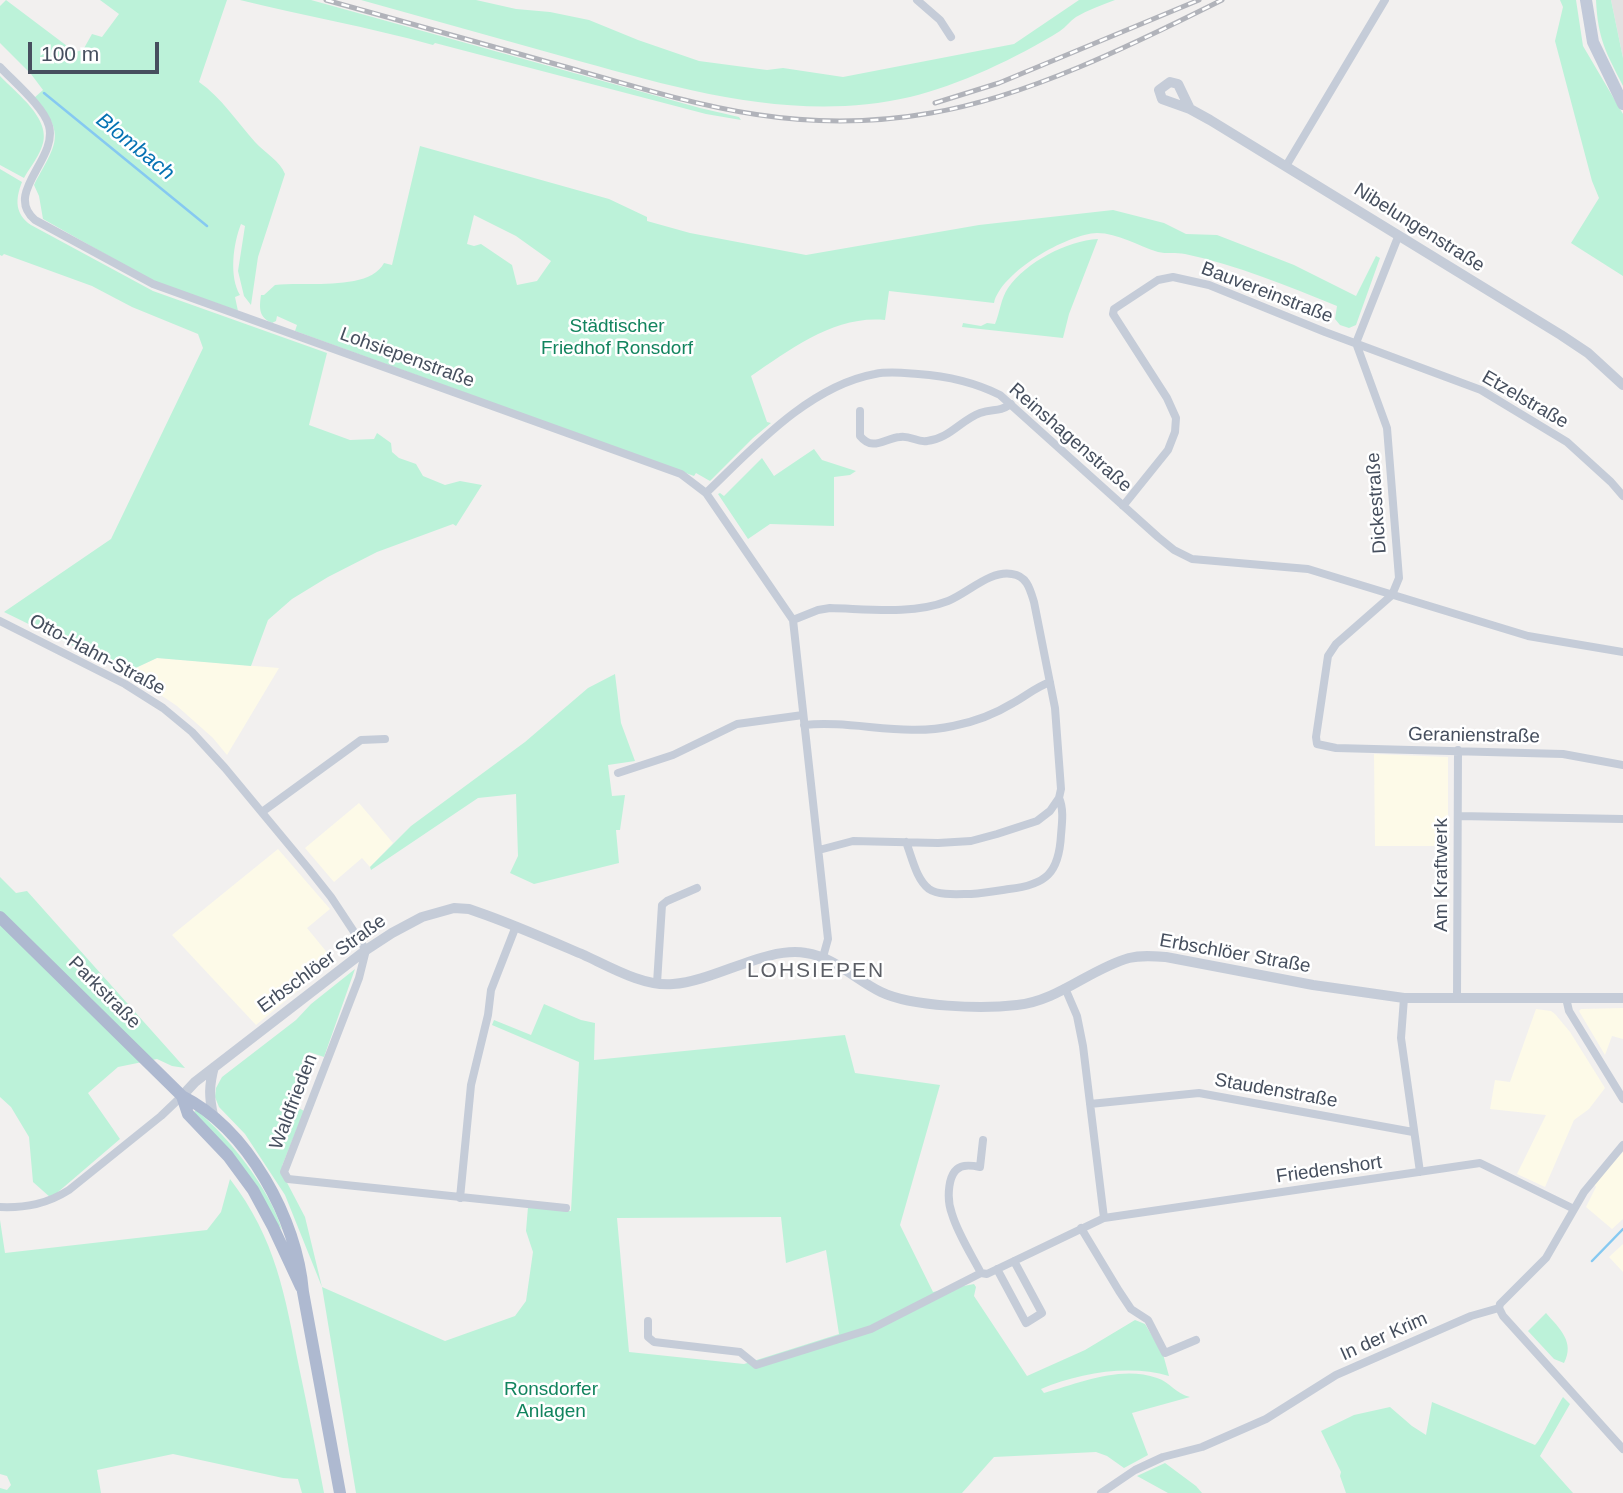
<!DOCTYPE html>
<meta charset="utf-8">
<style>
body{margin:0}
#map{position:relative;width:1623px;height:1493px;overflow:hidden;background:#f2f0ef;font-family:Helvetica,sans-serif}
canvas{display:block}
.scale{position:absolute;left:28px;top:42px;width:131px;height:32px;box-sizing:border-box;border:4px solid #464f5e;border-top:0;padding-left:9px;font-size:21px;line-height:24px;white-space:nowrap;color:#464f5e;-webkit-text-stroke:5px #fff;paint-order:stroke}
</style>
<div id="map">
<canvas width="1623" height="1493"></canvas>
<div class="scale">100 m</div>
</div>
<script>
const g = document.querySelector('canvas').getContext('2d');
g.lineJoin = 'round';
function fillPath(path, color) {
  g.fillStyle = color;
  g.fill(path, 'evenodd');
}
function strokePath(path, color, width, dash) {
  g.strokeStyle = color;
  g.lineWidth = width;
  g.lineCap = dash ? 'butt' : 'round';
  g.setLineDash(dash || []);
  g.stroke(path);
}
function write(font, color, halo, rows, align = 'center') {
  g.font = font + ' Helvetica,sans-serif';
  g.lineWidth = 5;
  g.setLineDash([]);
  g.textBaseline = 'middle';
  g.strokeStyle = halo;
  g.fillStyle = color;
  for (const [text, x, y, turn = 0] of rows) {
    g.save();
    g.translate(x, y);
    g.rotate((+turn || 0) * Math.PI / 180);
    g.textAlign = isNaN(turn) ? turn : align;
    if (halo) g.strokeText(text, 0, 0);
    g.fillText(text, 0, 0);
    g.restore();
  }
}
fillPath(new Path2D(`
 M 157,658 L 279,668 L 227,755 L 213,738 L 177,706 L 127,672 Z
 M 1374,754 L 1448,757 L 1448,832 L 1444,846 L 1375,846 Z
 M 359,803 L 393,843 L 370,867 L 362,858 L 334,882 L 305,848 Z
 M 278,849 L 330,909 L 307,928 L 334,961 L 256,1025 L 172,935 Z
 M 1623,1008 L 1623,1039 L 1612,1036 L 1605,1055 L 1579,1011 L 1581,1009 Z
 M 1536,1009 L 1551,1011 L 1555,1014 L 1570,1032 L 1605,1088 L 1589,1109 L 1574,1120 L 1545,1187 L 1517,1174 L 1546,1115 L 1490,1109 L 1495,1080 L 1510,1082 Z
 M 1623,1152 L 1623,1219 L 1612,1229 L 1586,1207 L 1596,1187 L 1594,1184 Z
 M 1623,1244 L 1623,1272 L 1609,1257 Z`), '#fdfae8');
fillPath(new Path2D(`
 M 1611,0 L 1623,0 L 1623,58 Z`), '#e3e1e1');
fillPath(new Path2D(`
 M 6,0 L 75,52 L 83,50 L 92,34 L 102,37 L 119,14 L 100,0 L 227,0 L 199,82 C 221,97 237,122 255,142 C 265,153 280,161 285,174 L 258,257 L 251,305 L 244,296 L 238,271 L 245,226 L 241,224 C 233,244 229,277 240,295 L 235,297 L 238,311 L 151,280 L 43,219 L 39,196 L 34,185 C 55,145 68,135 34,98 L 43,90 L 31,74 L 0,43 L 0,6 Z
 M 240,0 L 311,0 L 700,108 L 739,117 L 741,120 L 706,114 L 435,43 L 433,45 C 369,27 304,16 240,0 Z
 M 361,0 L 476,0 L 516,9 L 550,12 L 589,20 L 638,40 L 699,61 L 767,70 L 783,68 L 843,77 L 1014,44 L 1079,0 L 1115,0 C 1102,5 1088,10 1076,17 C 1070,21 1066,27 1060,31 C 1019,57 957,86 910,97 C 794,124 676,88 565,57 C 497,38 429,19 361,0 Z
 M 1560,0 L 1576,0 L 1583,46 L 1623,114 L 1623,276 L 1571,243 L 1599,198 L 1592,181 L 1555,41 L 1563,7 Z
 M 1596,0 L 1611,0 L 1623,58 L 1623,86 C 1606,52 1598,40 1596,0 Z
 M 0,76 C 17,94 55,121 41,149 C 37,159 29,169 24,178 L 0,165 Z
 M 420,146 L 609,199 L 647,217 L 647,221 L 690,233 L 806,255 L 979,225 L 1113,210 L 1164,223 L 1186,234 L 1217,235 L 1230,240 L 1294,265 L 1356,296 L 1376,256 L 1380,258 L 1356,325 L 1349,328 L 1340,325 L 1335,319 L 1337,306 C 1288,286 1237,265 1185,254 C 1176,252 1166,254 1158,252 C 1138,246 1118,233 1097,233 C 1067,234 1001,272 994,303 L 889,291 L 885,320 C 835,315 791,349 751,376 L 767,422 L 771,423 L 753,438 L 710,481 L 696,473 L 694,476 L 295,331 L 297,325 L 277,316 L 276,321 L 272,323 C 259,317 259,309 261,295 L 264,295 L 275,285 C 303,281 369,292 384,263 L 392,265 ZM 474,215 L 516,236 L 551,261 L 537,281 L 517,285 L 512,265 L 481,244 L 474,246 L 467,244 Z
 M 0,169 L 22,182 C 15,200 15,214 31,225 L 153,291 L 327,353 L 309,425 L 350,440 L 374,439 L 377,433 L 391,443 L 392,452 L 399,458 L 416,464 L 423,476 L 445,485 L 460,481 L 482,485 L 456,526 L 453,524 L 377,552 L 328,577 L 292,599 L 268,620 L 251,666 L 157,658 L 127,672 L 4,612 L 111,539 L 203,348 L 198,334 L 132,307 L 92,286 L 4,254 L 2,256 L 0,255 Z
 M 1098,239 L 1069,314 L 1063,338 L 962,327 L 963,323 L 981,326 L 987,323 L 995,324 C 1000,312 1001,298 1008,288 C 1026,262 1067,241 1098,239 Z
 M 814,449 L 822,460 L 856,471 L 850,475 L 834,477 L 834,526 L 770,524 L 748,539 L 718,494 L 720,493 L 724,496 L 762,458 L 774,476 Z
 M 615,674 L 621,723 L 635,761 L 608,765 L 612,796 L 625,795 L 620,830 L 616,830 L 619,863 L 534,884 L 510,873 L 518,856 L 516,794 L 478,798 L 371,870 L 370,867 L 411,826 L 525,742 L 588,688 Z
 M 0,877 L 16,893 L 27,891 L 185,1068 L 172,1066 L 157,1059 L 118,1067 L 88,1093 L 120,1139 L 51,1198 L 33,1182 L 29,1137 L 11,1107 L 0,1097 Z
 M 355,969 L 324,1057 L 309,1052 L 303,1071 L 307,1073 L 308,1078 L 297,1107 L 304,1111 L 282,1166 L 282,1173 L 305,1217 L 322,1287 L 445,1341 L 515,1316 L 526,1301 L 533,1252 L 526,1231 L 528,1207 L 571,1211 L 579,1062 L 492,1025 L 494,1020 L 531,1035 L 544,1004 L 581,1020 L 595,1023 L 594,1060 L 845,1035 L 855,1073 L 940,1085 L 900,1225 L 933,1292 L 974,1284 L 976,1287 L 974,1296 L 1027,1376 L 1085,1350 L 1135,1320 L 1145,1324 L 1163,1354 L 1169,1376 C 1130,1364 1078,1373 1041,1389 L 1044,1393 C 1079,1383 1121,1365 1157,1378 C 1170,1382 1176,1394 1190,1397 L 1132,1413 L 1148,1455 L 1124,1468 L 1107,1456 L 1096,1452 L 994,1457 L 962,1493 L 356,1493 L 322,1287 L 285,1195 L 245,1134 L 219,1107 L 215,1097 L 216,1088 L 222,1077 L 296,1020 L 311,1004 ZM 781,1217 L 786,1263 L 826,1250 L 839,1334 L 744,1364 L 629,1352 L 617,1218 Z
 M 196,1110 C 229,1137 270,1189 282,1230 L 194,1112 Z
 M 230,1179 C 276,1239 285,1295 299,1367 C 308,1409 316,1451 324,1493 L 302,1493 L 298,1479 L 283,1478 L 173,1454 L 97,1470 L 101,1493 L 0,1493 L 0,1488 L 7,1490 L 11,1485 L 7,1476 L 0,1474 L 0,1220 L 5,1253 L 207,1230 L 221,1212 Z
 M 1546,1313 C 1560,1329 1575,1342 1564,1363 L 1554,1359 L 1528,1331 Z
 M 1563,1397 L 1570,1404 L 1540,1456 L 1573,1493 L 1346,1493 L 1340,1476 L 1341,1472 L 1321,1431 L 1354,1415 L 1390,1407 L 1412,1426 L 1426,1435 L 1432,1402 L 1535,1445 C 1542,1438 1556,1408 1563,1397 Z
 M 1165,1463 L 1196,1486 L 1202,1493 L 1168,1493 L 1137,1476 Z`), '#bcf2d9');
strokePath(new Path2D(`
 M 44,93 L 207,226
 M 1592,1261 L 1623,1229`), '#86c9f1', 2.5);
strokePath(new Path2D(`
 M 917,0 L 940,20 L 951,37
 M 0,67 C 14,82 44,107 49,126 C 58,159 3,193 35,220 L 153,284 L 681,474 L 706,493 L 793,620 L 828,939 L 823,957
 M 1286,166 L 1385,0
 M 1398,237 L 1356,343 L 1387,428 L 1399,578 L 1392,595 L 1336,644 L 1328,656 L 1316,737 L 1317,744 L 1336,748 L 1563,754 L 1623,765
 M 860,411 L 860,436 C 873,452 885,438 900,437 C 910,435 918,443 927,441 C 949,439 961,420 980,413 C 993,408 998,413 1011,404
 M 706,493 C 753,448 809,386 875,374 C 889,371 904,373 918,374 C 947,376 974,382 1000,395 L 1158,537 L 1174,550 L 1192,559 L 1308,569 L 1528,636 L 1623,652
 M 1123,506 L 1168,450 L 1175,432 L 1176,418 L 1167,398 L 1113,314 L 1114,309 L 1158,280 L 1173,277 L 1209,285 L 1325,332 L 1481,390 L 1567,442 L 1611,482 L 1623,496
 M 793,620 L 818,610 L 830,608 C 868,609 912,615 948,601 C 968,593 990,570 1012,574 C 1027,576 1030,589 1034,602 L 1055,708 L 1061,789 L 1059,798 L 1050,811 L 1037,821 L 997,834 L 971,841 L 938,843 L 853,841 L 819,850
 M 0,621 L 125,684 L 163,708 L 192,732 L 225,768 L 308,868 L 331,897 L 366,950 L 359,978 L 284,1172 L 288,1179 L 566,1208
 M 804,725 C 853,720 904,737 953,726 C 974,722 995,714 1013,703 C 1026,696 1036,687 1050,682
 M 618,773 L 673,755 L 737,724 L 803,715
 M 262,812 L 361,740 L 385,739
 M 1458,816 L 1623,819
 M 906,842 C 912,857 916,879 929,889 C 939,896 959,894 971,894 C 984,893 996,891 1009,889 C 1046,885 1059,873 1061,835 C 1062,823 1064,809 1059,798
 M 657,983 L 662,905 L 667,901 L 697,888
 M 1065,988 L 1077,1016 L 1083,1046 L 1104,1218
 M 1404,998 L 1401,1038 L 1420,1172
 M 1566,998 L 1569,1011 L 1623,1099
 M 1457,999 L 1458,750
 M 1090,1104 L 1199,1093 L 1413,1132
 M 460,1198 L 471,1085 L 488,1015 L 491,990 L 516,926
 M 0,1207 C 26,1208 47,1204 69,1190 L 161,1116 L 182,1096
 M 1081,1228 L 1119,1291 L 1131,1309 L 1148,1320 L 1165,1353 L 1196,1340
 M 997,1269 L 1026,1323 L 1042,1313 L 1014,1261
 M 981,1273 C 971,1254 958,1234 952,1214 C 947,1201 946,1169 964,1166 C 969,1165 975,1166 980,1167 L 983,1140
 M 1499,1308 L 1503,1316 L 1623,1449
 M 648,1321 L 648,1337 L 654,1342 L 740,1352 L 756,1365 L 871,1329 L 981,1273 L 987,1274 L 1104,1218 L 1480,1163 L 1574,1209
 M 1101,1493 L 1135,1470 L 1163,1457 L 1202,1447 L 1266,1419 L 1336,1375 L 1471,1316 L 1499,1308 L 1500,1304 L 1546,1258 L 1584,1192 L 1623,1145`), '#c5ccd8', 8);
strokePath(new Path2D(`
 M 1190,109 L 1178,84 L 1170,82 L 1159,90 L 1162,99 L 1190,109 L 1210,120 L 1561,335 L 1588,353 L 1623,385
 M 182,1096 L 195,1082 L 366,950 L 392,933 L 422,917 L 454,908 L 469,909 L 486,915 C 519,927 551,941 584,955 C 610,967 644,987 673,984 C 715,981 766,946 806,953 C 834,957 856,980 881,992 C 912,1007 982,1009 1017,1005 C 1058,1001 1090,969 1129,958 C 1141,955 1153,956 1166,957 L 1313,985 L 1404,998 L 1623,998
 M 213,1115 C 209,1097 209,1085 214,1067`), '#c5ccd8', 10);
strokePath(new Path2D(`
 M 1586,0 L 1593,42 L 1623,104`), '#c1c9d9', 12);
strokePath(new Path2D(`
 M 0,917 L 182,1096 C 248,1129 297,1219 303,1292 L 340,1493
 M 182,1096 L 188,1114 L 228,1156 L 253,1190 L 273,1227 L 301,1287`), '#aeb9d0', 12);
const rail = new Path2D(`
 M 326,0 C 406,22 486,45 566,67 C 695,104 795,137 931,113 C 1027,97 1134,44 1222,0
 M 935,103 L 999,83 L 1199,0`);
strokePath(rail, '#b1b3ba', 5);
strokePath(rail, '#fff', 2.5, [8]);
write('19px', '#464f5e', '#fff', [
 ["Nibelungenstraße",1419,228,32],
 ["Bauvereinstraße",1267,293,21],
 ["Lohsiepenstraße",407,358,20],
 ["Etzelstraße",1525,400,30],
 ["Reinshagenstraße",1070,438,41],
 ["Dickestraße",1377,503,-94],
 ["Otto-Hahn-Straße",97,655,28],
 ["Geranienstraße",1474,736,1],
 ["Am Kraftwerk",1442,875,-90],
 ["Erbschlöer Straße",1235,954,10],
 ["Erbschlöer Straße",322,964,-36],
 ["Parkstraße",104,993,45],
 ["Staudenstraße",1276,1091,10],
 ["Waldfrieden",294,1102,-69],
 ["Friedenshort",1329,1170,-8],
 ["In der Krim",1384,1337,-24]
]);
write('19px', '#12845e', '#fff', [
 ["Städtischer",617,327],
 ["Friedhof Ronsdorf",617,349],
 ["Ronsdorfer",551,1390],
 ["Anlagen",551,1412]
]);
write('italic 21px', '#0572b3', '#fff', [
 ["Blombach",135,147,39]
]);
g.letterSpacing = '2px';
write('21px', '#5b5e65', '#fff', [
 ["LOHSIEPEN",816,971]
]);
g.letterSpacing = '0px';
</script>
